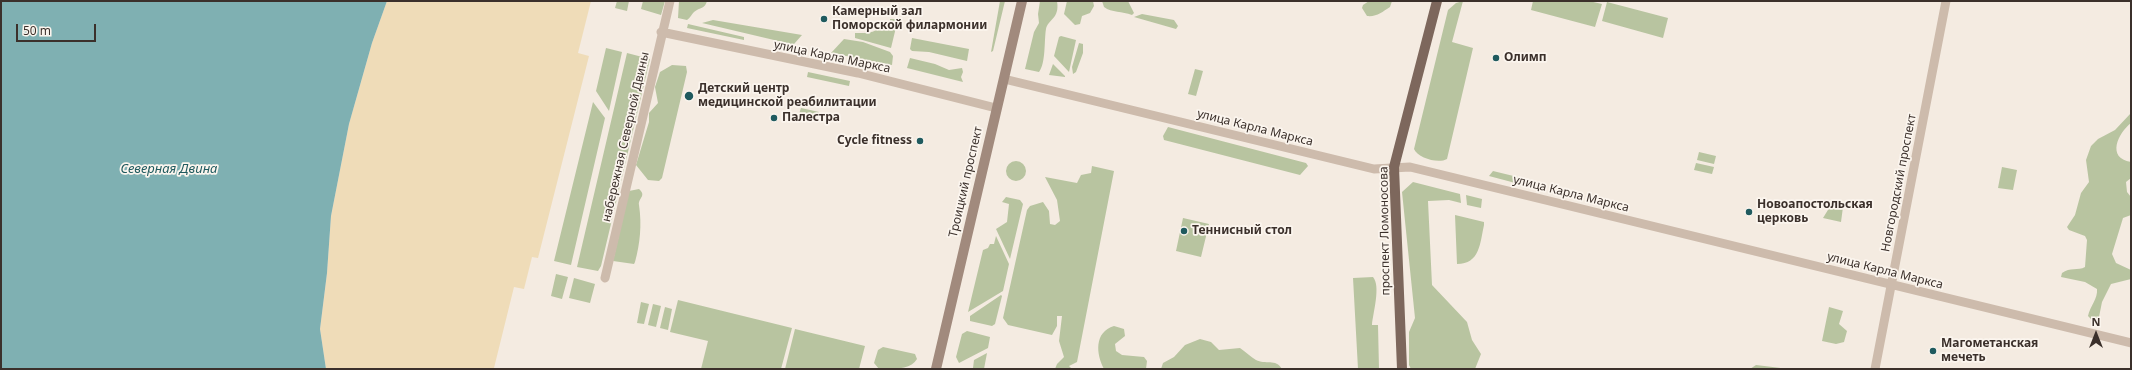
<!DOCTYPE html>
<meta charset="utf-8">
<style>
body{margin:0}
#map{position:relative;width:2132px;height:370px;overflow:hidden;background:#f4ebe1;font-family:"Noto Sans",sans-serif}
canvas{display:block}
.frame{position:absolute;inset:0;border:2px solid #3b302b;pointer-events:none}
.north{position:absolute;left:2076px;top:314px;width:40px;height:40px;-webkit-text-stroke:3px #fbf5ee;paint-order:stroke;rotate:0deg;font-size:11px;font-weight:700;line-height:16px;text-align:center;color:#3b302b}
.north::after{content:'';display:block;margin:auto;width:14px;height:18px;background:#3b302b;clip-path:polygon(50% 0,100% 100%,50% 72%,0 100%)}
.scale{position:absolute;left:16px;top:24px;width:80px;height:18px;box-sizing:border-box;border:2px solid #3b302b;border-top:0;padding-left:5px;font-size:12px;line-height:14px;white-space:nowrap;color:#3b302b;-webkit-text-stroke:3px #fbf5ee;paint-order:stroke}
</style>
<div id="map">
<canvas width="2132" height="370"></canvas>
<div class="frame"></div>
<div class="north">N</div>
<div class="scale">50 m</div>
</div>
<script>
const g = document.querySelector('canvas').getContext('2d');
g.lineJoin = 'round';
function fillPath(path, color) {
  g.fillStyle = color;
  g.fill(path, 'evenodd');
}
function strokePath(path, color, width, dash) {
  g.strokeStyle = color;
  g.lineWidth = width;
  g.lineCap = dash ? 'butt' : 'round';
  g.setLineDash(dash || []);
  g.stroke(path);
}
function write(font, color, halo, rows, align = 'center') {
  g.font = font + ' "Noto Sans",sans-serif';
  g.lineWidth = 3.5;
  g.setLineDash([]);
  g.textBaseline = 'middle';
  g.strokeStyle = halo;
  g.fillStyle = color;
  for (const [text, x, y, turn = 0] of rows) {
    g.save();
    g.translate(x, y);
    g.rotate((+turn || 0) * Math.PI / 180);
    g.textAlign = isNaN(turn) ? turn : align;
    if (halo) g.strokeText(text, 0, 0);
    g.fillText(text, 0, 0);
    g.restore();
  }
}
fillPath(new Path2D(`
 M 617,1 L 629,1 L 627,11 L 615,8 Z
 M 643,1 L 665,1 L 661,15 L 641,9 Z
 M 679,1 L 707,1 C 705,9 700,7 694,12 C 692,14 690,18 687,20 L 678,18 Z
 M 1000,1 L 1005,1 L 993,51 L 991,52 Z
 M 1040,1 L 1062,1 L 1057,1 C 1060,19 1048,19 1046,29 C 1044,41 1046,63 1039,72 L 1025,69 L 1034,32 L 1039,23 L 1038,14 Z
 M 1067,1 L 1093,1 L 1094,6 L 1090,13 L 1082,16 L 1080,24 L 1075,25 L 1064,14 Z
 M 1102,1 L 1128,1 L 1134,13 L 1132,15 C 1122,11 1112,13 1104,7 Z
 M 1369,1 L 1392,1 L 1390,7 C 1382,12 1377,17 1367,16 L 1362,8 L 1363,5 Z
 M 1463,1 L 1452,42 L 1473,48 L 1447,159 C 1438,164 1418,158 1414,149 L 1448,10 L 1456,3 Z
 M 1533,1 L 1589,1 L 1602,4 L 1595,27 L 1531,10 Z
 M 1607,2 L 1668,18 L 1663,38 L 1602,21 Z
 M 1142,14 L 1174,20 L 1178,26 L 1176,29 L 1134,17 Z
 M 890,19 L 898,19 L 891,48 L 855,38 L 855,33 C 867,33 875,34 883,24 L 890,24 Z
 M 713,20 L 802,35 L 794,44 L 791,44 L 702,23 Z
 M 688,24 L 744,37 L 744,40 L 687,28 Z
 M 1061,36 L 1076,40 L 1069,72 L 1054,56 L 1059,37 Z
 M 912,38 L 969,49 L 967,61 L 929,52 L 912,51 L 910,49 Z
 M 844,39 L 863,42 L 890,52 L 893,56 L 892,65 L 831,53 Z
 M 1079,43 L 1083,44 L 1083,53 L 1076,72 L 1073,74 L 1072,67 Z
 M 606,48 L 622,52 L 609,111 L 596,91 Z
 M 627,53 L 650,59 L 601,266 L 598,271 L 577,267 Z
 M 910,58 L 935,64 L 949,70 L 962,68 L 963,72 L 961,77 L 963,82 L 907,68 Z
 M 1053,64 L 1065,76 L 1065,77 L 1049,75 Z
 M 672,65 L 686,66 L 687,72 L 662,178 L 659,181 L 648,180 L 636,165 L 649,122 L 649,113 L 658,103 L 655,87 L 660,72 Z
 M 1195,69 L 1203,71 L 1196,96 L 1188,94 Z
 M 808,72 L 850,81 L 849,86 L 807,77 Z
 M 593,102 L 605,118 L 571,265 L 554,261 Z
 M 801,108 L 819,112 L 819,119 L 814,121 L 799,114 Z
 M 2131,113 L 2131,123 C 2118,133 2106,158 2131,162 L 2131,178 L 2126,182 L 2127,192 L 2131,197 L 2131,215 L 2123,218 L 2112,254 L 2116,263 L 2131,270 L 2131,279 L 2111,284 L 2102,302 L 2099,317 L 2096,319 L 2091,319 L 2088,316 C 2090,306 2098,299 2097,289 L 2085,282 L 2061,277 L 2062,273 C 2070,267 2078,271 2085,267 L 2087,240 L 2085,236 L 2069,230 L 2067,227 L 2075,215 L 2081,193 L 2089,182 L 2086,160 L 2091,146 L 2098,139 L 2115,130 Z
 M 1168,127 L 1306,163 L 1308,166 L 1300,175 L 1164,140 L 1163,136 Z
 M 1699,152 L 1716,156 L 1714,164 L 1697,160 Z
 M1006 171a10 10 0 1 1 20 0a10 10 0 1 1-20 0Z
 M 1696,163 L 1714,167 L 1712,174 L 1694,170 Z
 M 1092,166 L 1114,171 L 1077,362 L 1069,366 L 1072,369 L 1055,369 L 1057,364 L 1064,357 L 1059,341 L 1062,316 L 1057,316 L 1057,326 L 1052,335 L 1008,325 L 1003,318 L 1027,210 L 1030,206 L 1043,202 L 1049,211 L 1050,224 L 1055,225 L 1060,221 L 1057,200 L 1045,177 L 1077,183 L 1081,175 L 1091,173 Z
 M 2002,167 L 2017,170 L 2013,190 L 1998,188 Z
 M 1493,171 L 1534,181 L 1539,185 L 1538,189 L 1489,176 Z
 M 1413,182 L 1460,194 L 1461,203 L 1449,200 L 1428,201 L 1432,285 L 1467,322 L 1472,340 L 1481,354 L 1475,369 L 1411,369 L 1409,365 L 1409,332 L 1415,318 L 1402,192 Z
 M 639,189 C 647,196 638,198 639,205 C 642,225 640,244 635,262 L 634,264 L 613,261 L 629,191 Z
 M 1466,195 L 1482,199 L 1481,208 L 1467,205 Z
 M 1006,197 L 1020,200 L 1023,204 L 1010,259 L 996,229 L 1007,222 L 1009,204 L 1002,202 Z
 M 1831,205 L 1843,207 L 1841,222 L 1823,218 Z
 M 1455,215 L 1484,222 L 1484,225 C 1480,243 1480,264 1457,264 Z
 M 1183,218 L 1209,224 L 1201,257 L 1176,251 Z
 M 996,236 L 1009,264 L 1003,291 L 968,312 L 983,250 L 988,248 L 990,244 L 994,244 Z
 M 556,274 L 568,277 L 562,299 L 551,296 Z
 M 1373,277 C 1381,286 1373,313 1372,325 L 1378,325 L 1379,369 L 1358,369 L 1353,278 Z
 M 574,278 L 595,284 L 590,303 L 569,298 Z
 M 1001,295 L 1002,296 L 995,324 L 992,326 L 970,321 L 970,316 Z
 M 678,300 L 792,328 L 781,369 L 701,369 L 708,341 L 670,332 Z
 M 641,302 L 649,304 L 644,324 L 637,323 Z
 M 653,304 L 661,306 L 656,327 L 648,325 Z
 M 665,307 L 672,309 L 668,330 L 660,328 Z
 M 1829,307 L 1843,311 L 1839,324 L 1847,331 L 1844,342 L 1836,344 L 1822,341 Z
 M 1114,326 L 1124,329 L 1125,336 L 1115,344 L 1116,351 L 1122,355 L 1144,357 L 1147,361 L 1146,369 L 1104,369 C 1096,354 1094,332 1114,326 Z
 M 795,329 L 865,346 L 859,369 L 785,369 Z
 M 967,331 L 990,337 L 988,348 L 959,363 L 956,357 L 962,334 Z
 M 1200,339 L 1211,342 L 1219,350 L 1240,348 C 1246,352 1251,357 1256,360 C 1265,365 1276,358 1282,369 L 1161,369 L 1163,363 L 1174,357 L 1185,345 Z
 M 883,347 L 915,354 L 917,359 C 911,370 893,369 879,369 L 874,363 L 878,350 Z
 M 987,353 L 984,369 L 973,368 L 974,360 Z
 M 1756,365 L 1789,369 L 1750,369 Z`), '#b8c4a0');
fillPath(new Path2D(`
 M 387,1 L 591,1 L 578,53 L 589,56 L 538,258 L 532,257 L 524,289 L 514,287 L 494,368 L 497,369 L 326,369 L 320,329 L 327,273 L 331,216 L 349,124 L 372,43 Z`), '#efdcb8');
fillPath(new Path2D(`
 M 1,1 L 387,1 L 372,43 L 349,124 L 331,216 L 327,273 L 320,329 L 326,369 L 1,369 Z`), '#7fb0b2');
strokePath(new Path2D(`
 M 661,32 L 858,73 L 996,108
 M 1004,79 L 1374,169 L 1410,167 L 2131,343
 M 605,278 L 670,1
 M 1875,369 L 1946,1`), '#cdbbac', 9);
strokePath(new Path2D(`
 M 936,369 L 1022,1`), '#a18a7d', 10);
strokePath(new Path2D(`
 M 1402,369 L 1394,167 L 1437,1`), '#7d675c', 10);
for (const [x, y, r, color] of [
 [824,19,4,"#1f5a5e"],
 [1496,58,4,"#1f5a5e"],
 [689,96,5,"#1f5a5e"],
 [774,118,4,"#1f5a5e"],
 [920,141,4,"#1f5a5e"],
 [1749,212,4,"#1f5a5e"],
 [1184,231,4,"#1f5a5e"],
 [1933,351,4,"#1f5a5e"]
]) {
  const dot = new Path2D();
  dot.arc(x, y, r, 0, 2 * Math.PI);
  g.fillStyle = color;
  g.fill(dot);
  strokePath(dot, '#fbf5ee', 1.5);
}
write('bold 12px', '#3b302b', '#fbf5ee', [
 ["Камерный зал",832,12],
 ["Поморской филармонии",832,26],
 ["Олимп",1504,58],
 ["Детский центр",698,89],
 ["медицинской реабилитации",698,103],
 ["Палестра",782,118],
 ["Cycle fitness",912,141,"right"],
 ["Новоапостольская",1757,205],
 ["церковь",1757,219],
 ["Теннисный стол",1192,231],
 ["Магометанская",1941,344],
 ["мечеть",1941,358]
], 'left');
write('12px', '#3b302b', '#fbf5ee', [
 ["улица Карла Маркса",832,57,12],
 ["улица Карла Маркса",1255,128,14],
 ["набережная Северной Двины",626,137,-77],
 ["Троицкий проспект",966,182,-77],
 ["Новгородский проспект",1899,183,-79],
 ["улица Карла Маркса",1571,194,14],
 ["проспект Ломоносова",1385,231,-91],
 ["улица Карла Маркса",1885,271,14]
]);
write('italic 13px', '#1f5a5e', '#fbf5ee', [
 ["Северная Двина",169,169]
]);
</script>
